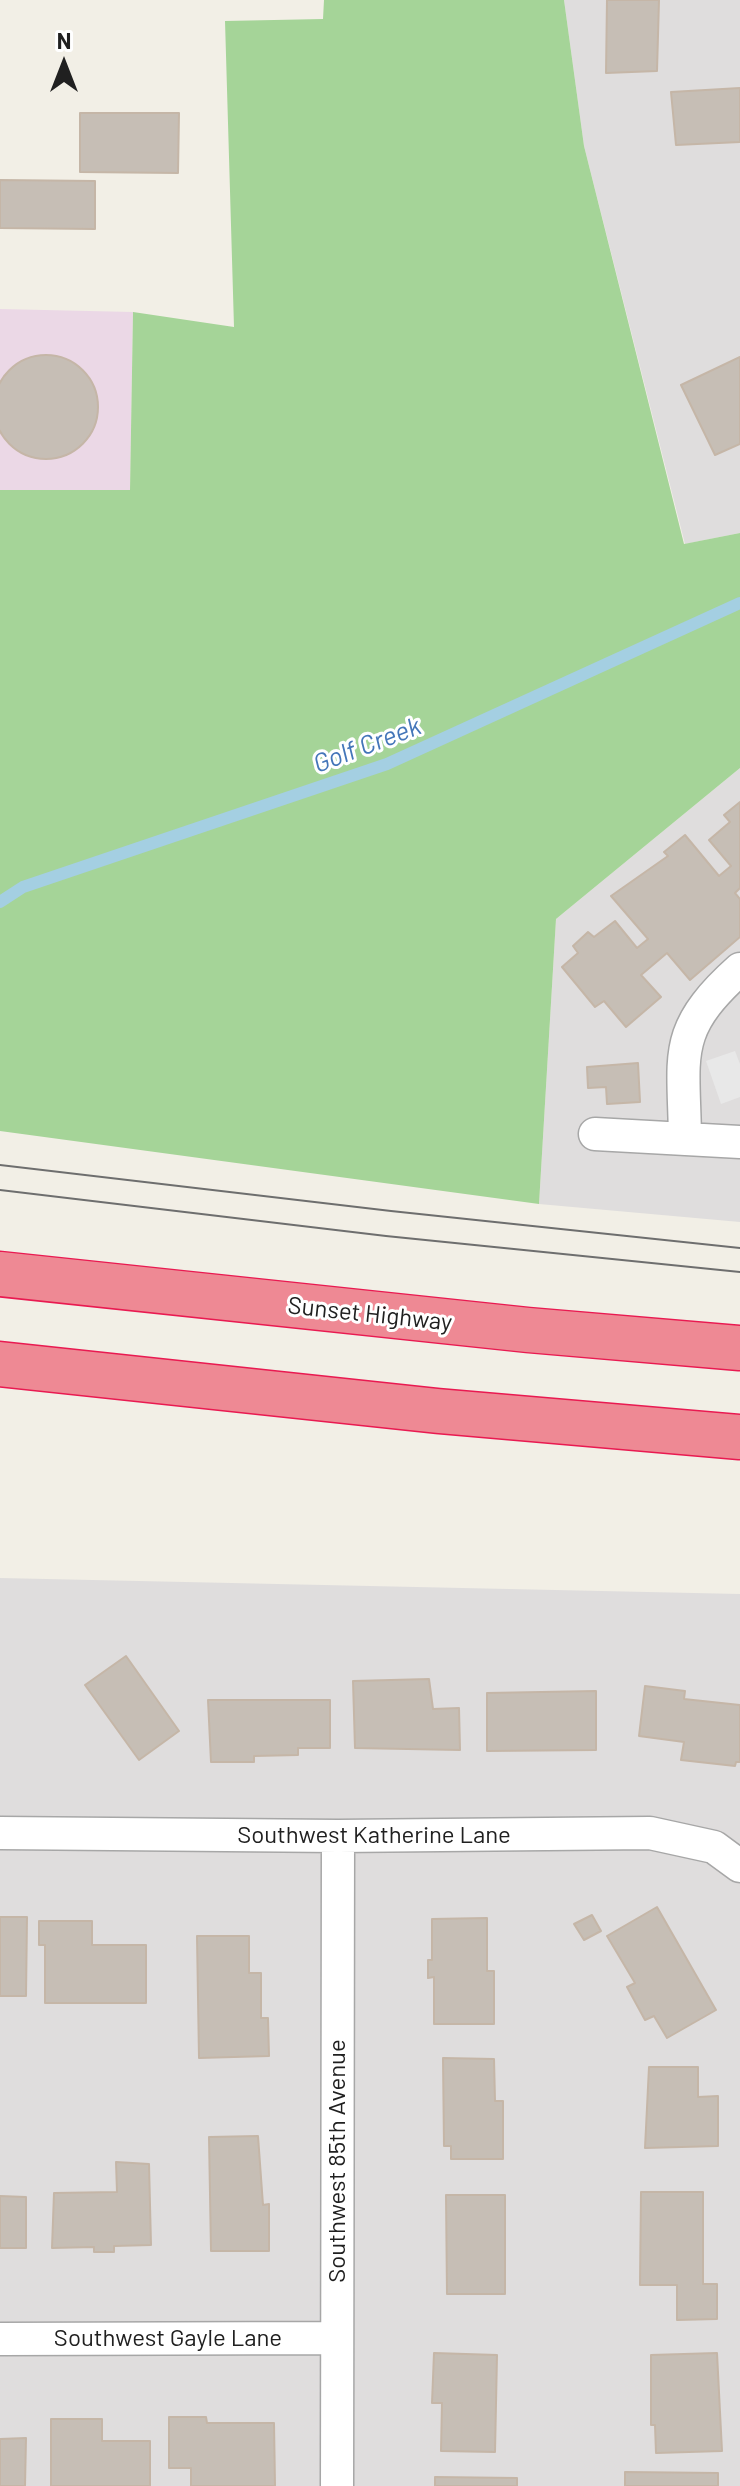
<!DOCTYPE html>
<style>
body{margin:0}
#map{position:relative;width:740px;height:2486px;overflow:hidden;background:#f2efe6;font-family:Barlow,sans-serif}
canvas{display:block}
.north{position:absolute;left:24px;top:24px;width:80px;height:80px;-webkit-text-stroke:6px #fff;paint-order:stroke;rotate:0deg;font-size:22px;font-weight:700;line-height:32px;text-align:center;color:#202020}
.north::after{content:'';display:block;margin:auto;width:28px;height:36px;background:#202020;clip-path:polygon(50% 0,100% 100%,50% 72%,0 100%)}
</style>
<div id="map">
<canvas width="740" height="2486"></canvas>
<div class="north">N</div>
</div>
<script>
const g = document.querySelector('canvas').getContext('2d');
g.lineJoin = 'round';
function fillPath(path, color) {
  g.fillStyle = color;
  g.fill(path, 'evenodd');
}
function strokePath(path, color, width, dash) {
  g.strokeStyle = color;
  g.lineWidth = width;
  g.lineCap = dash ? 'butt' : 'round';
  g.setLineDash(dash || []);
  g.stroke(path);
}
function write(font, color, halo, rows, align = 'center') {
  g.font = font + ' Barlow,sans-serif';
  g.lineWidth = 6;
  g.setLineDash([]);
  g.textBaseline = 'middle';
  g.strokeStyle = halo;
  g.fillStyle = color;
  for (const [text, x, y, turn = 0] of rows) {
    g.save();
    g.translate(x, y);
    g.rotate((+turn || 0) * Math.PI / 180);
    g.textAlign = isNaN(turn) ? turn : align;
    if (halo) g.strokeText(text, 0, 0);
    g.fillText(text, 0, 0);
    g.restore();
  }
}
fillPath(new Path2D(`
 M 564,0 L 740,0 L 740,533 L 685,544 L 584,146 Z
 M 740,768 L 740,1222 L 539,1204 L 556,919 Z
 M 0,1578 L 740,1594 L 740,2486 L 0,2486 Z`), '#dfdddd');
fillPath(new Path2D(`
 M 0,309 L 133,312 L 130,490 L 0,490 Z`), '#ebd8e6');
fillPath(new Path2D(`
 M 324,0 L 564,0 L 584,146 L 684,544 L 740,533 L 740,768 L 556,919 L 539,1204 L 0,1131 L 0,490 L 130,490 L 133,312 L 234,327 L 225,21 L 323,19 Z`), '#a5d498');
fillPath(new Path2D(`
 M 735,1051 L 740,1064 L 740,1097 L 721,1104 L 706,1061 Z`), '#e8e8e8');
strokePath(new Path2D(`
 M 0,902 L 23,887 L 387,764 L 740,603`), '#a4cfe2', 12);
const building = new Path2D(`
 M 607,0 L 659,0 L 657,71 L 606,73 Z
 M 740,88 L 740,142 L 676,145 L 671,92 Z
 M 80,113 L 179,113 L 178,173 L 80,172 Z
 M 0,180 L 95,181 L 95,229 L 0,228 Z
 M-6 407a52 52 0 1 1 104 0a52 52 0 1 1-104 0Z
 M 740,357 L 740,444 L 715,455 L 681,385 Z
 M 740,802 L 740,888 L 735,893 L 740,899 L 740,937 L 690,980 L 667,953 L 641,975 L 661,997 L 626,1027 L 604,1001 L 595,1007 L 562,967 L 578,953 L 573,946 L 588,932 L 594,937 L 615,921 L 637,948 L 648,939 L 611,896 L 668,856 L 664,852 L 685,835 L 719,876 L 731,866 L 709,840 L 730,822 L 724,815 Z
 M 638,1063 L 640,1102 L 607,1104 L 606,1087 L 588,1088 L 587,1067 Z
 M 126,1656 L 179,1731 L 139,1760 L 85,1685 Z
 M 429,1679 L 433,1709 L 459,1708 L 460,1750 L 355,1748 L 353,1681 Z
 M 645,1686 L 685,1691 L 684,1699 L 740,1705 L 740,1762 L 736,1762 L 735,1766 L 681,1760 L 684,1742 L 639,1736 Z
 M 596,1691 L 596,1750 L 487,1751 L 487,1693 Z
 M 208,1700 L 330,1700 L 330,1748 L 298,1748 L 298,1755 L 254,1756 L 254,1762 L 211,1762 Z
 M 657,1907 L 716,2010 L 667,2038 L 654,2016 L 645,2020 L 627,1987 L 635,1983 L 607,1936 Z
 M 592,1915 L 601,1931 L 584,1940 L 574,1924 Z
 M 0,1917 L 27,1917 L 26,1996 L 0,1996 Z
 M 487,1918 L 487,1971 L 494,1971 L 494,2024 L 434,2024 L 434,1977 L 428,1978 L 428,1960 L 432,1960 L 432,1919 Z
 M 39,1921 L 92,1921 L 92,1945 L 146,1945 L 146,2003 L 45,2003 L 45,1945 L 39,1945 Z
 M 197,1936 L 249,1936 L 249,1973 L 261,1973 L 261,2018 L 268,2018 L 269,2056 L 199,2058 Z
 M 443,2058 L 494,2059 L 495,2101 L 503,2101 L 503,2159 L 451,2159 L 451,2146 L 444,2146 Z
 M 649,2067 L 698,2067 L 698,2097 L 718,2096 L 718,2146 L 645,2148 Z
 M 258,2136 L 263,2205 L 269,2204 L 269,2251 L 211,2251 L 209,2137 Z
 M 116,2162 L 149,2164 L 151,2245 L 114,2246 L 114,2252 L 94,2252 L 94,2247 L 52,2248 L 54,2193 L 117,2192 Z
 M 641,2192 L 703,2192 L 703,2284 L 717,2284 L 717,2319 L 677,2320 L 677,2285 L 640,2285 Z
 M 446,2195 L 505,2195 L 505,2294 L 447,2294 Z
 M 0,2196 L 26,2197 L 26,2248 L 0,2248 Z
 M 434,2353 L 497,2355 L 495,2452 L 441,2451 L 442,2403 L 432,2403 Z
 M 717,2353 L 722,2451 L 656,2453 L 655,2425 L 651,2425 L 651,2355 Z
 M 169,2417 L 206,2417 L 207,2423 L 274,2423 L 275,2486 L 191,2486 L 191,2468 L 169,2468 Z
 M 51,2419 L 102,2419 L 102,2441 L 150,2441 L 150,2486 L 51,2486 Z
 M 26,2438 L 25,2486 L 0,2486 L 0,2439 Z
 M 625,2472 L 718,2473 L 718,2486 L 625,2486 Z
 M 435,2477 L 517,2478 L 517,2486 L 435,2486 Z`);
fillPath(building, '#c6beb5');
strokePath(building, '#c5b6a7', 2);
const minor = new Path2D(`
 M 595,1134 L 740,1142
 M 685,1139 C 684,1054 671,1031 740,969
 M 0,1833 L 338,1836 L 650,1833 L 714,1847 L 740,1866
 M 0,2339 L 337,2338
 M 337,2486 L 338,1836`);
const motorway = new Path2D(`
 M 0,1274 L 528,1330 L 740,1348
 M 0,1364 L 438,1411 L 740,1437`);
strokePath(minor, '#a7a7a7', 35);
strokePath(motorway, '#e91a51', 47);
strokePath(minor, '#fff', 32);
strokePath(motorway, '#ee8994', 44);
strokePath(new Path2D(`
 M 0,1165 L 391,1211 L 740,1248
 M 0,1190 L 386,1236 L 740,1272`), '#6e6e6e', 2);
write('24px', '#202020', '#fff', [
 ["Sunset Highway",370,1314,6],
 ["Southwest Katherine Lane",374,1835],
 ["Southwest 85th Avenue",337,2161,-90],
 ["Southwest Gayle Lane",168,2338]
]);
write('italic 26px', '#4476b9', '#fff', [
 ["Golf Creek",367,745,-21]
]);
</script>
